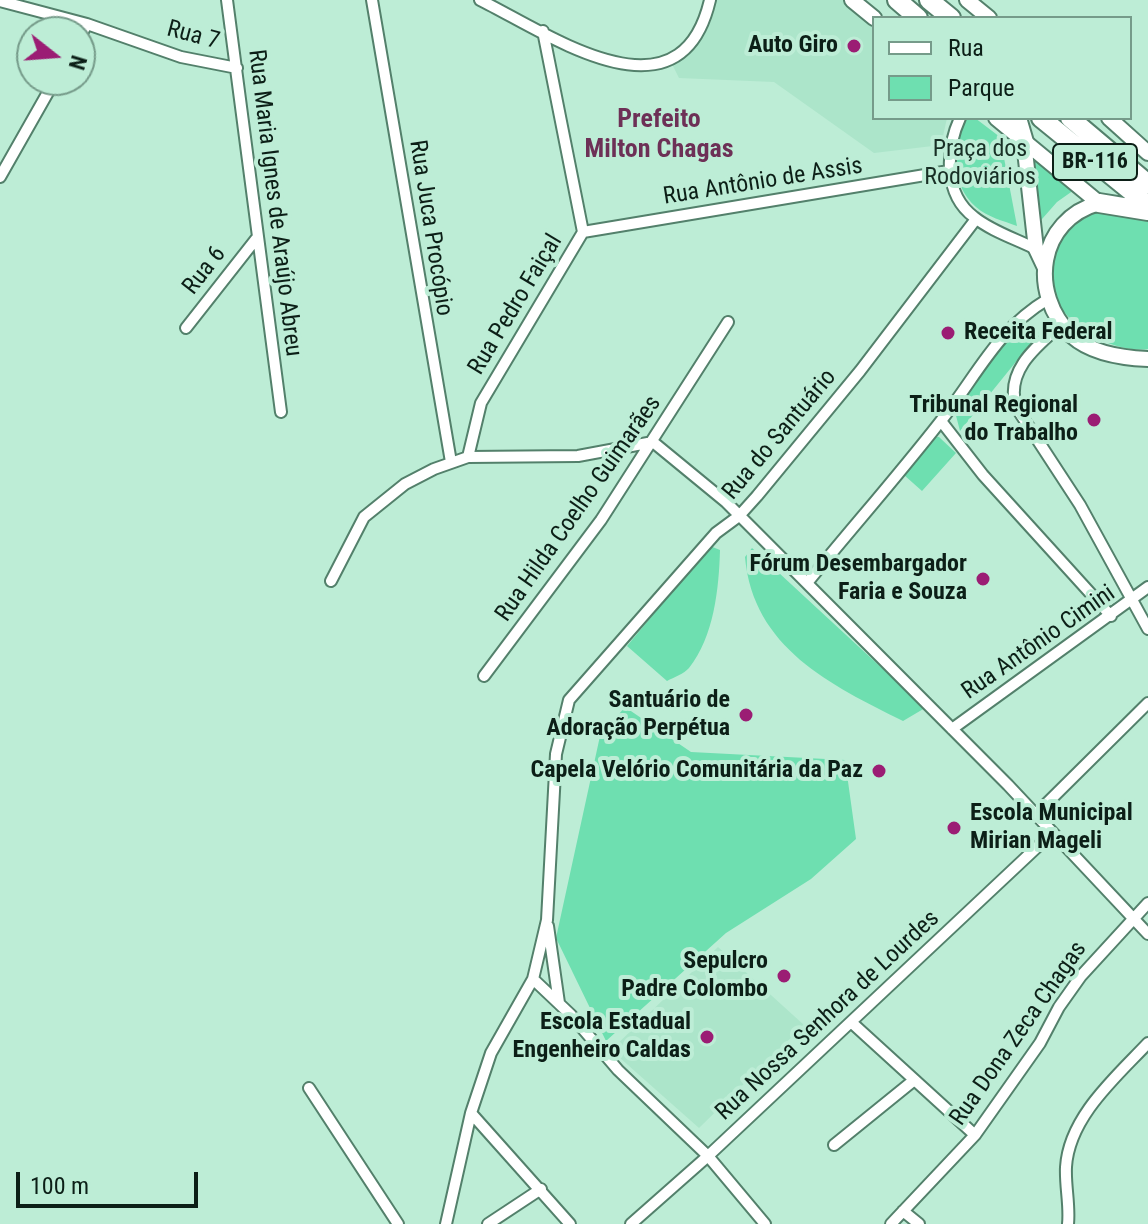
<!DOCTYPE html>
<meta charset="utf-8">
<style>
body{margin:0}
#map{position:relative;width:1148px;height:1224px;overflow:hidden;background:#bdedd6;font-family:"Roboto Condensed",sans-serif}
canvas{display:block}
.legend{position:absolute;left:872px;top:16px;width:260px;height:104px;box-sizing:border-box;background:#bdedd6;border:2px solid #769b8a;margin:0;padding:10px 14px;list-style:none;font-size:24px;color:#0c1f17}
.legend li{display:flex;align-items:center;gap:16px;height:40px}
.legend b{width:40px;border:2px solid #769b8a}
.north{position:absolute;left:16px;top:16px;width:80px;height:80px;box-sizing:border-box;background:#bdedd6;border:2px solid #769b8a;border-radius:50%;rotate:107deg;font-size:22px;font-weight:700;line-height:32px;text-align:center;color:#0c1f17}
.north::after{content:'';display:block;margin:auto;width:28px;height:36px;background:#9b1d74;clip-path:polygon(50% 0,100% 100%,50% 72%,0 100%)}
.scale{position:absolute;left:16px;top:1172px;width:182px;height:36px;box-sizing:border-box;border:4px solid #0c1f17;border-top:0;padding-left:10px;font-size:24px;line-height:28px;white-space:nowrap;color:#0c1f17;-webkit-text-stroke:6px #bdedd6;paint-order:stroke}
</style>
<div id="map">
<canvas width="1148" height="1224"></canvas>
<ul class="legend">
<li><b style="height:10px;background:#fff"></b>Rua</li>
<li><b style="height:22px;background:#6edfb0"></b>Parque</li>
</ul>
<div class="north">N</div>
<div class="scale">100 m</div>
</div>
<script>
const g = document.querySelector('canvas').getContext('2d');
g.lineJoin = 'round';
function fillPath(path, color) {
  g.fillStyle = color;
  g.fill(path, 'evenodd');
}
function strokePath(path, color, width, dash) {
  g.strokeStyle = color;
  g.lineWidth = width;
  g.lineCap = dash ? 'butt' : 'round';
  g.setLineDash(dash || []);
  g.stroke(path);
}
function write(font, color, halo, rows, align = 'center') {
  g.font = font + ' "Roboto Condensed",sans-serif';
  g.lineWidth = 8;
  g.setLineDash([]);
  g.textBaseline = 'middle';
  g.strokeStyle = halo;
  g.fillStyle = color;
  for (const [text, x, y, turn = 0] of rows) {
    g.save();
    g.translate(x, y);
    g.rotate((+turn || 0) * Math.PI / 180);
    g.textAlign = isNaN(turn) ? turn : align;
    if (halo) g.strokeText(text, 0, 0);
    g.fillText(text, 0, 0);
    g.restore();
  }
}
fillPath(new Path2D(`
 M 715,0 L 843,0 L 874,23 L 874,118 L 947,118 L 941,145 L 874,153 L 774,82 L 679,78 L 672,64 L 698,44 L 710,23 Z
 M 718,947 L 804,1025 L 699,1128 L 611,1050 Z`), '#ace5ca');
fillPath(new Path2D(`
 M 965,118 L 975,118 L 1000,137 L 1017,226 C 1004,221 987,217 976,207 C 951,185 949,145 965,118 Z
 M 1025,151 L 1074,190 L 1057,202 L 1035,227 Z
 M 1077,206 L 1135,212 L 1148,220 L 1148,349 C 1112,354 1056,322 1051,284 C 1049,272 1053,257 1054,246 C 1056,226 1058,215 1077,206 Z
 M 1022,327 L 1040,332 L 960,431 L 953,404 L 1011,329 Z
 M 923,435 L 939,437 L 956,453 L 922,491 L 895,467 Z
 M 710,546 L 720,550 C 719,588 714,637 689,668 C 684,674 674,677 667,681 L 627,646 Z
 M 752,548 L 925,708 L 903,721 C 831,685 753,648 745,557 Z
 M 625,707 L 691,752 L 845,760 L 856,839 L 811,879 L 726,933 L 606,1041 L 556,938 L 600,736 Z`), '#6edfb0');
const minor = new Path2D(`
 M 227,0 L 281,412
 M 372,0 L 451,462
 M 480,0 C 549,34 680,128 710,0
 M 0,1 L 87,24 L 181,57 L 237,68
 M 80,37 L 87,24
 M 960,118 C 946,149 943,194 974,217 C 991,231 1016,239 1036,249
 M 0,177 L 55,80
 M 583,232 L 949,171
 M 1062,324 C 1037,346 1005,370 1016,407 L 1080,505 L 1148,629
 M 186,328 L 256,239
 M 941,421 L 983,475 L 1111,616
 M 653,442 L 726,502 L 1008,785 L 1148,934
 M 468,457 L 481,403 L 583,232 L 543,31
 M 331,581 L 364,517 L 405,484 L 434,469 L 468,457 L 578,456 L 653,442
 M 807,583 C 851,529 897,477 940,422 C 977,376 996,330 1048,299
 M 484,676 L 601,520 L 728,322
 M 952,729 L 1148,587
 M 1035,815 L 1148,703
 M 548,926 L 559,1003
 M 533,979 L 571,1015 L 618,1070 L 708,1156 L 765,1224
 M 851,1022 L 975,1135
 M 309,1088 L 398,1224
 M 471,1113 L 570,1224
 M 834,1145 L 913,1081
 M 903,1211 L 919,1224
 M 446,1224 L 471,1113 L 491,1053 L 533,979 L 547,920 L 556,754 L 569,700 L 716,533 L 739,516 L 757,496 L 860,371 L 976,219
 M 488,1224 L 541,1189
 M 631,1224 L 708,1156 L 1051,834
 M 891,1224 L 975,1135 L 1040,1043 L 1059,1007 L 1081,976 L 1148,903
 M 1068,1224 C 1070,1205 1065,1186 1066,1167 C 1069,1117 1116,1077 1148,1043`);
const secondary = new Path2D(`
 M 852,0 L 874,18
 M 967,0 L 989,18
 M 996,118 L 1099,203
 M 1109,118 L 1148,153
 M 1024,142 L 1036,249 L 1045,268
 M 1099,203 C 1038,220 1028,293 1072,336 C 1091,353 1123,358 1148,359`);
const trunk = new Path2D(`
 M 897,0 L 918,18
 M 929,0 L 951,18
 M 1017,118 L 1024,142
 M 1041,118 L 1148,205
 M 1070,118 L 1148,184
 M 1099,203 L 1148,211`);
strokePath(minor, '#53806b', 14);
strokePath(secondary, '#53806b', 18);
strokePath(trunk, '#53806b', 22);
strokePath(minor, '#fff', 10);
strokePath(secondary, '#fff', 14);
strokePath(trunk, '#fff', 18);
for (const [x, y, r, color] of [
 [854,46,8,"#9b1d74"],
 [948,333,8,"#9b1d74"],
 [1094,420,8,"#9b1d74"],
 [983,579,8,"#9b1d74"],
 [746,715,8,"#9b1d74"],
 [879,771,8,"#9b1d74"],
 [954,828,8,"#9b1d74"],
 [784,976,8,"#9b1d74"],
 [707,1037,8,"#9b1d74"]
]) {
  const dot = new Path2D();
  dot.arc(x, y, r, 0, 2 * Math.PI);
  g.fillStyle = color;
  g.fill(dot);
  strokePath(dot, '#bdedd6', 3);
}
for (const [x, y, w] of [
 [1095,162,84]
]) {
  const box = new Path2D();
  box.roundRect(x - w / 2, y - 18, w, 36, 6);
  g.fillStyle = '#bdedd6';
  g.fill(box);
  strokePath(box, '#0c1f17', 2);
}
write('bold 22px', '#0c1f17', null, [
 ["BR-116",1095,162]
]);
write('24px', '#0c1f17', '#bdedd6', [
 ["Rua 7",193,36,15],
 ["Rua Antônio de Assis",763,182,-9],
 ["Rua Maria Ignes de Araújo Abreu",274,203,83],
 ["Rua Juca Procópio",430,228,81],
 ["Rua 6",205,271,-52],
 ["Rua Pedro Faiçal",516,305,-59],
 ["Rua do Santuário",780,435,-50],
 ["Rua Hilda Coelho Guimarães",579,509,-55],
 ["Rua Antônio Cimini",1039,643,-35],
 ["Rua Nossa Senhora de Lourdes",828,1016,-43],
 ["Rua Dona Zeca Chagas",1019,1034,-55]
]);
write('bold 24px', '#0c1f17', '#bdedd6', [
 ["Auto Giro",838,46],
 ["Receita Federal",964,333,"left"],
 ["Tribunal Regional",1078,406],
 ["do Trabalho",1078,434],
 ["Fórum Desembargador",967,565],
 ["Faria e Souza",967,593],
 ["Santuário de",730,701],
 ["Adoração Perpétua",730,729],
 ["Capela Velório Comunitária da Paz",863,771],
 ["Escola Municipal",970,814,"left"],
 ["Mirian Mageli",970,842,"left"],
 ["Sepulcro",768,962],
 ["Padre Colombo",768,990],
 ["Escola Estadual",691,1023],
 ["Engenheiro Caldas",691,1051]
], 'right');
write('24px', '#182f25', '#bdedd6', [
 ["Praça dos",980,150],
 ["Rodoviários",980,178]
]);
write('bold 26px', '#6d3056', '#bdedd6', [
 ["Prefeito",659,120],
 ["Milton Chagas",659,150]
]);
</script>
